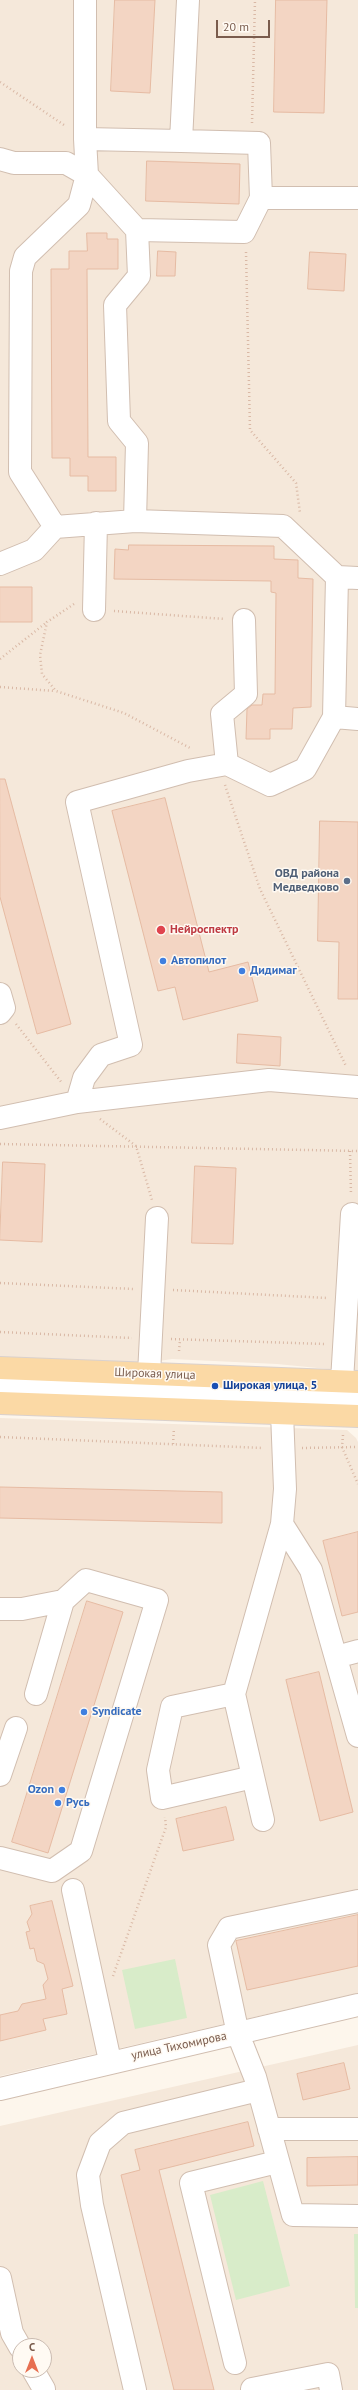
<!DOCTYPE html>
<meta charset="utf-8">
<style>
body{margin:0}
#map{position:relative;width:358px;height:2390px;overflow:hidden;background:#fdf6ec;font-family:"PT Sans",sans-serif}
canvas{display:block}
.north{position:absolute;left:12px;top:2338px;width:40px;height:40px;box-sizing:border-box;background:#fffaf3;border:1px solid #cabbb1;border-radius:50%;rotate:0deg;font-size:11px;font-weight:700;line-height:16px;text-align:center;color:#7a5c4d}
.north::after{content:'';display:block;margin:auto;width:14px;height:18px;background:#e76f51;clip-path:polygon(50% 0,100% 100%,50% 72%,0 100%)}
.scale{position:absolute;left:216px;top:20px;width:54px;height:18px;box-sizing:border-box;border:2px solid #7a5c4d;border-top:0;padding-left:5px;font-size:12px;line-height:14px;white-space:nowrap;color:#7a5c4d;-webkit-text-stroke:3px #fffaf3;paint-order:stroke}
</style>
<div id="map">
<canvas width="358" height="2390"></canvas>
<div class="north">С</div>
<div class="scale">20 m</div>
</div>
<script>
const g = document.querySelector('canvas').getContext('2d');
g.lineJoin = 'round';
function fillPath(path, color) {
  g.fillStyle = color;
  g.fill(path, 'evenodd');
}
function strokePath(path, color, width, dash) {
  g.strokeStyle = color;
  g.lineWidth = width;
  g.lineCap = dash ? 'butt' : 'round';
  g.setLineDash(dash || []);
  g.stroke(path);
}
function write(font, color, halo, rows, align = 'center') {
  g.font = font + ' "PT Sans",sans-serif';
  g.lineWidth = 3;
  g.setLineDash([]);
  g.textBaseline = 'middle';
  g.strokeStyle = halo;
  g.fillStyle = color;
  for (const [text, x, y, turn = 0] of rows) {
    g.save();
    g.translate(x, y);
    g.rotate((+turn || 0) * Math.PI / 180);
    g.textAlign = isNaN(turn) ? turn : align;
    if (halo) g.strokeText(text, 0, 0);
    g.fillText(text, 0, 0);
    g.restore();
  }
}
fillPath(new Path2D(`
 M 0,0 L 358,0 L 358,1372 L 277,1364 L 172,1359 L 139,1364 L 0,1358 Z
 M 0,1418 L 347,1430 L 356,1438 L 358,1442 L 358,1993 L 0,2076 Z
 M 358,2045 L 358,2390 L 0,2390 L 0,2126 ZM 20,2346 L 44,2346 L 44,2370 L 20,2370 Z`), '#f5e8da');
fillPath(new Path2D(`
 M 175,1959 L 187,2018 L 135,2029 L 122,1970 Z
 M 263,2181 L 290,2286 L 236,2300 L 210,2195 Z
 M 354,2234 L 358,2234 L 358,2308 L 355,2308 Z`), '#d8ecc9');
const building = new Path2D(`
 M 115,0 L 155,0 L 150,93 L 111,91 Z
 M 276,0 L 327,0 L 324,113 L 274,112 Z
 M 147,161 L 240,164 L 239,204 L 146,201 Z
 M 87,233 L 107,233 L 107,239 L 118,239 L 118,269 L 87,269 L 88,457 L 116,457 L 116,491 L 88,491 L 88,476 L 70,476 L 70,458 L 52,458 L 51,269 L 69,269 L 69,251 L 87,251 Z
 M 158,251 L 176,252 L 175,276 L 157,276 Z
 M 310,252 L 346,254 L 344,291 L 308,289 Z
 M 129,545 L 274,546 L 274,559 L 298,560 L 298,578 L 313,579 L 311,707 L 293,708 L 292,729 L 270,729 L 270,739 L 246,739 L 247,709 L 252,705 L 262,705 L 263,694 L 275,694 L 276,593 L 271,592 L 271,581 L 114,579 L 115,549 L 128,550 Z
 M 0,587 L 32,587 L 32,622 L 0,622 Z
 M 0,779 L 5,779 L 71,1024 L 37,1034 L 0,897 Z
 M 165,798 L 209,972 L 248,962 L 258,1001 L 183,1020 L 175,987 L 158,991 L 112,811 Z
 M 320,821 L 358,822 L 358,999 L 338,999 L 339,942 L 318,941 Z
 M 238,1034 L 281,1037 L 280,1066 L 237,1063 Z
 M 3,1162 L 45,1164 L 42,1242 L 0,1240 Z
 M 195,1166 L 236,1168 L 233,1244 L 192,1243 Z
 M 0,1487 L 222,1492 L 222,1523 L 0,1518 Z
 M 358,1532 L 358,1612 L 342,1616 L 323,1541 Z
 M 87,1601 L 123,1612 L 48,1853 L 12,1842 Z
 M 319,1672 L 353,1812 L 320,1821 L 286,1680 Z
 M 226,1807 L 234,1840 L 183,1851 L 176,1819 Z
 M 52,1901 L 73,1986 L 62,1989 L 67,2014 L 43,2019 L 46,2030 L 0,2041 L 0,2015 L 18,2011 L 22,2004 L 46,1999 L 43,1985 L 48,1979 L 44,1964 L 37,1961 L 34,1948 L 30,1949 L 26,1932 L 30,1931 L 27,1922 L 32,1914 L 30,1906 Z
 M 358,1915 L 358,1966 L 247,1990 L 236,1941 Z
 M 344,2063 L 350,2089 L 303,2100 L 297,2074 Z
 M 248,2122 L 254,2146 L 159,2170 L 214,2390 L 174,2390 L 121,2175 L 140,2170 L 135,2150 Z
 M 358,2157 L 358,2185 L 307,2186 L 307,2158 Z`);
fillPath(building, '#f3d5c3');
strokePath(building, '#e6bba3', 1);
const minor = new Path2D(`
 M 85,139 L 181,141
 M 0,159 L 14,163 L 66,163 L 87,175 L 79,205 L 25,257 L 21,271 L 20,472 L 55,527 L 34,550 L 0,564
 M 261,198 L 358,198
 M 137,230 L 244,232 L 261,198 L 259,143 L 181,141 L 188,0
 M 135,521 L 283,526 L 337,577
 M 55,527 L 135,521 L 137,443 L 119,421 L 115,305 L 139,276 L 137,230 L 87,175 L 85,139 L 85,0
 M 94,610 L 96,523
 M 334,717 L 358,719
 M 227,764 L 222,714 L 246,694 L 244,620
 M 0,994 L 4,1008 L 0,1013
 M 77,1102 L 269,1080 L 358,1087
 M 0,1118 L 77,1102 L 84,1078 L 101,1055 L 131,1045 L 77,802 L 188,771 L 227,764 L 270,785 L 305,769 L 334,717 L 337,577 L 358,578
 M 149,1374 L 157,1218
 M 342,1381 L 352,1214
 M 0,1387 L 358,1401
 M 282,1524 L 311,1570 L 358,1736
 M 0,1609 L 22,1609 L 63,1601 L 86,1580 L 157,1600 L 81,1851 L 52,1871 L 0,1858
 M 336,1657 L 358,1651
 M 36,1694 L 63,1601
 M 234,1694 L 172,1707 L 158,1770 L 162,1798 L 253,1777
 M 0,1775 L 16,1728
 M 263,1820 L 234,1694 L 282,1524 L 285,1489 L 282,1413
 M 73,1890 L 110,2061
 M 358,1901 L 229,1928 L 219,1945 L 238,2034 L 255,2077 L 293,2215 L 358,2216
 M 0,2089 L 358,2005
 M 269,2129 L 358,2129
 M 0,2278 L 12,2333 L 20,2347
 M 235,2363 L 191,2183 L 277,2162
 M 33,2370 L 44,2389
 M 252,2389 L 328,2374 L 331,2390
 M 135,2390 L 92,2205 L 88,2175 L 100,2143 L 123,2123 L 258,2090`);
const major = new Path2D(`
 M 0,1368 L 358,1382
 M 0,1403 L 358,1416`);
strokePath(minor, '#d1beb0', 24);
strokePath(major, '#dad1cd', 24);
strokePath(new Path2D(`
 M 0,82 L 64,125
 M 252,123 L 255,0
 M 246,252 L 250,430 L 296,483 L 300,513
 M 74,604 L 47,622 L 40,655 L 42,674 L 56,691 L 124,713 L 192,749
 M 114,611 L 225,619
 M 0,659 L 47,622
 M 0,687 L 55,691
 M 225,785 L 260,889 L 346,1066
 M 16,1024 L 62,1083
 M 100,1119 L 136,1146 L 152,1200
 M 0,1144 L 358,1151
 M 350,1151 L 351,1195
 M 0,1283 L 134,1289
 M 173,1290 L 328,1298
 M 0,1332 L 132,1338
 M 171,1339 L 326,1344
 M 179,1351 L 180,1340
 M 343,1435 L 342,1447 L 358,1484
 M 0,1437 L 263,1448
 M 173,1444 L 174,1428
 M 302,1448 L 355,1447
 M 113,1976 L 166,1827 L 165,1817`), '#d9b8a5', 2.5, [1, 3]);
strokePath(minor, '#fff', 22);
strokePath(major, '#fbd9a5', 22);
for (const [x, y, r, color] of [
 [347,881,4,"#5c6f8a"],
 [161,930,5,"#e0444e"],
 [163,961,4,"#3f7fe0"],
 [242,971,4,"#3f7fe0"],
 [215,1386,4,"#1a4fb4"],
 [84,1712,4,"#3f7fe0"],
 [62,1790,4,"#3f7fe0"],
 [58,1803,4,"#3f7fe0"]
]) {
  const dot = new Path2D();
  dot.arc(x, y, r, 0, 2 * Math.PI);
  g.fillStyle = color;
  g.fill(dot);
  strokePath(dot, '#fffaf3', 1.5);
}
write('bold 12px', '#4e5e75', '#fffaf3', [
 ["ОВД района",339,874],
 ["Медведково",339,888]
], 'right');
write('bold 12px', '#be3a42', '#fffaf3', [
 ["Нейроcпектр",170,930]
], 'left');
write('bold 12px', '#366cbe', '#fffaf3', [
 ["Автопилот",171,961],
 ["Дидимаг",250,971],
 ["Syndicate",92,1712],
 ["Ozon",54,1790,"right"],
 ["Русь",66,1803]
], 'left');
write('12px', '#7a5c4d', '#fffaf3', [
 ["Широкая улица",155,1374,2],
 ["улица Тихомирова",179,2046,-12]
]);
write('bold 12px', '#164399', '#fffaf3', [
 ["Широкая улица, 5",223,1386]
], 'left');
</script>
